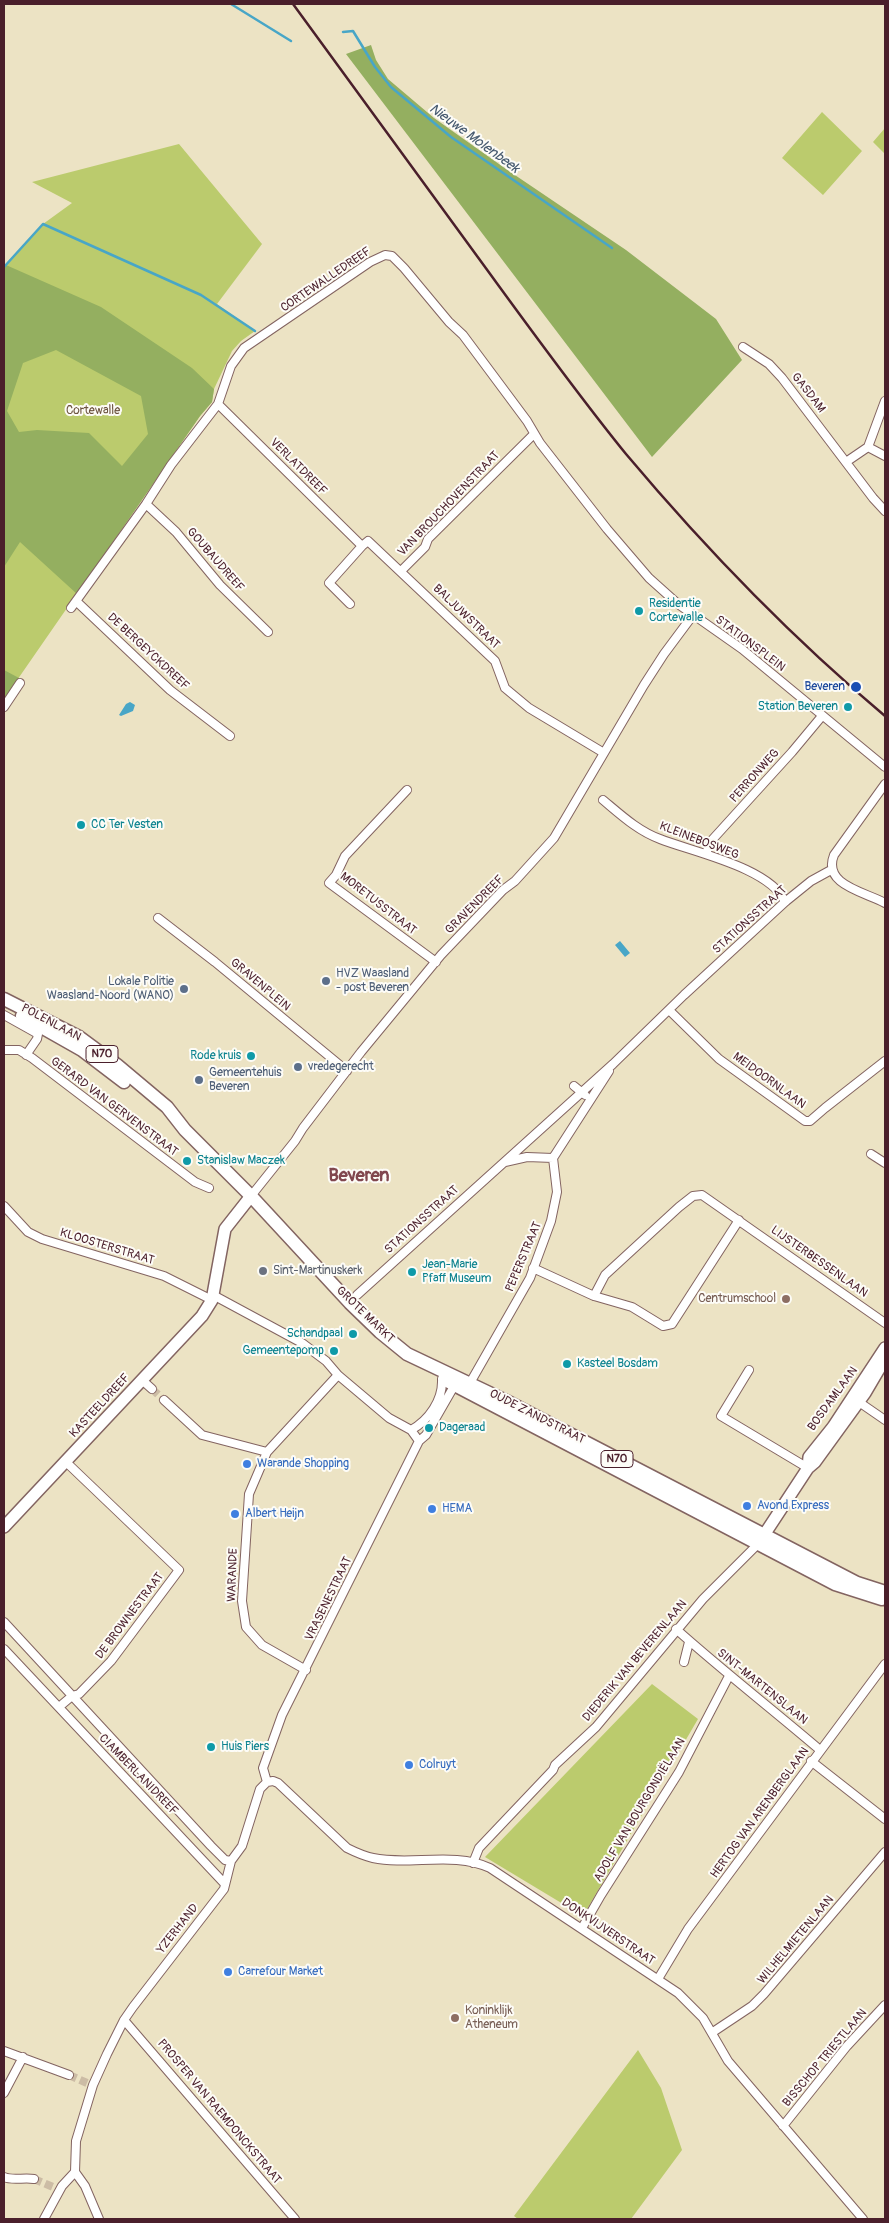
<!DOCTYPE html>
<meta charset="utf-8">
<style>
body{margin:0}
#map{position:relative;width:889px;height:2223px;overflow:hidden;background:#ece3c4;font-family:Pangolin,sans-serif}
canvas{display:block}
.frame{position:absolute;inset:0;border:5px solid #4a1f2b;pointer-events:none}
</style>
<div id="map">
<canvas width="889" height="2223"></canvas>
<div class="frame"></div>
</div>
<script>
const g = document.querySelector('canvas').getContext('2d');
g.lineJoin = 'round';
function fillPath(path, color) {
  g.fillStyle = color;
  g.fill(path, 'evenodd');
}
function strokePath(path, color, width, dash) {
  g.strokeStyle = color;
  g.lineWidth = width;
  g.lineCap = dash ? 'butt' : 'round';
  g.setLineDash(dash || []);
  g.stroke(path);
}
function write(font, color, halo, rows, align = 'center') {
  g.font = font + ' Pangolin,sans-serif';
  g.lineWidth = 4;
  g.setLineDash([]);
  g.textBaseline = 'middle';
  g.strokeStyle = halo;
  g.fillStyle = color;
  for (const [text, x, y, turn = 0] of rows) {
    g.save();
    g.translate(x, y);
    g.rotate((+turn || 0) * Math.PI / 180);
    g.textAlign = isNaN(turn) ? turn : align;
    if (halo) g.strokeText(text, 0, 0);
    g.fillText(text, 0, 0);
    g.restore();
  }
}
fillPath(new Path2D(`
 M 822,112 L 862,151 L 823,195 L 782,158 Z
 M 885,128 L 885,154 L 873,142 Z
 M 179,144 L 262,244 L 217,304 L 255,331 L 241,341 L 232,351 L 214,389 L 212,402 L 200,416 L 4,699 L 4,267 L 43,224 L 72,203 L 32,182 Z
 M 652,1684 L 698,1719 L 583,1916 L 485,1857 Z
 M 638,2050 L 661,2088 L 682,2150 L 631,2219 L 518,2219 L 514,2216 Z`), '#bbcb6d');
fillPath(new Path2D(`
 M 371,45 L 376,60 L 388,79 L 434,118 L 506,169 L 626,250 L 716,319 L 742,360 L 652,457 L 346,54 Z
 M 6,265 L 101,307 L 192,368 L 214,389 L 212,402 L 200,416 L 77,594 L 20,542 L 4,567 L 4,267 ZM 56,350 L 141,396 L 148,434 L 122,466 L 89,433 L 37,430 L 19,432 L 7,411 L 23,363 Z
 M 4,670 L 19,678 L 4,699 Z`), '#94af60');
fillPath(new Path2D(`
 M 130,702 L 135,705 L 133,711 L 121,716 L 119,715 L 126,704 Z
 M 620,941 L 630,953 L 625,957 L 615,945 Z`), '#48a6c7');
strokePath(new Path2D(`
 M 231,4 L 291,41
 M 343,32 L 353,31 L 375,67 L 391,87 L 451,137 L 612,248
 M 4,267 L 43,224 L 201,295 L 255,331`), '#48a6c7', 2.5);
strokePath(new Path2D(`
 M 152,1389 L 164,1400
 M 69,2075 L 87,2083
 M 34,2179 L 53,2187`), '#ccbca5', 8, [8, 4]);
const street = new Path2D(`
 M 743,347 L 769,364 L 782,378 L 873,498 L 885,511
 M 885,401 L 868,447 L 885,456
 M 218,404 L 362,546 L 368,541 L 495,661 L 505,688 L 529,708 L 604,753
 M 846,462 L 868,447
 M 146,504 L 176,532 L 220,585 L 268,632
 M 402,570 L 425,547 L 428,539 L 534,434
 M 76,601 L 170,690 L 230,736
 M 350,604 L 329,583 L 362,546
 M 71,608 L 146,504 L 171,465 L 218,404 L 231,366 L 244,348 L 370,262 L 385,255 L 392,256 L 404,268 L 449,322 L 463,335 L 527,421 L 540,443 L 607,529 L 649,578 L 678,604 L 742,649 L 885,767
 M 4,707 L 20,683
 M 885,784 L 834,855 C 822,885 865,892 885,903
 M 407,790 L 345,856 L 336,875 L 329,883 L 436,962
 M 603,800 C 621,815 638,831 660,839 C 693,852 771,868 785,902
 M 706,853 L 712,840 L 792,752 L 822,716
 M 158,918 L 215,962 L 347,1071
 M 669,1010 L 719,1059 L 805,1121 L 810,1121 L 825,1108 L 885,1061
 M 4,1015 L 38,1034 L 37,1039 L 26,1055
 M 4,1050 L 19,1050 L 32,1058 L 195,1182 L 209,1188
 M 574,1086 L 585,1095
 M 871,1154 L 885,1163
 M 505,1162 L 527,1157 L 553,1158 L 609,1071
 M 251,1196 L 295,1141 L 303,1128 L 361,1052 L 441,955 L 503,890 L 515,881 L 554,838 L 644,685 L 664,654 L 693,615
 M 4,1206 L 28,1232 L 42,1239 L 164,1276 L 212,1300
 M 533,1268 L 594,1296 L 632,1307 L 663,1326 L 672,1324 L 739,1220
 M 213,1295 L 302,1343 L 326,1361 L 338,1375 L 389,1418 L 411,1430 L 419,1441
 M 357,1295 L 613,1064 L 684,995 L 785,902 L 811,881 L 831,870
 M 594,1296 L 605,1275 L 679,1207 L 693,1196 L 702,1195 L 885,1323
 M 749,1370 L 721,1416 L 808,1468
 M 142,1380 L 152,1389
 M 470,1383 L 530,1278 L 551,1221 L 557,1192 L 553,1158
 M 164,1400 L 202,1435 L 267,1452
 M 856,1400 L 885,1420
 M 411,1430 C 429,1420 443,1400 442,1379
 M 4,1622 L 211,1846 L 225,1860 L 231,1861
 M 676,1629 C 723,1671 772,1709 820,1750
 M 4,1649 L 224,1883
 M 684,1662 L 689,1642
 M 306,1670 L 262,1645 L 246,1627 L 242,1601 L 249,1494 L 267,1452 L 338,1375
 M 59,1707 L 72,1696 L 79,1694 L 111,1661 L 179,1570 L 66,1462
 M 811,1761 L 885,1819
 M 267,1782 L 273,1781 L 278,1783 L 347,1848 C 355,1852 364,1856 373,1858 C 410,1866 454,1851 490,1868 L 678,1993 L 703,2018 L 728,2061 L 863,2219
 M 267,1782 L 263,1768 L 282,1715 L 419,1441 L 426,1435 L 453,1388
 M 473,1863 L 479,1848 L 553,1770 L 555,1765 L 596,1727 L 703,1599 L 759,1543
 M 582,1928 L 601,1895 L 679,1772 L 729,1676
 M 658,1979 L 688,1929 L 885,1664
 M 124,2020 L 295,2219
 M 713,2032 L 752,2006 L 764,1994 L 885,1852
 M 4,2051 L 69,2075
 M 4,2093 L 23,2057
 M 783,2126 L 847,2046 L 885,2005
 M 4,2177 C 13,2181 24,2177 34,2179
 M 44,2219 L 62,2186 L 75,2172
 M 99,2219 L 85,2186 L 75,2172 L 76,2141 L 93,2085 L 107,2054 L 124,2020 L 133,2007 L 224,1889 L 231,1861 L 242,1846 L 260,1789 L 267,1782`);
const secondary = new Path2D(`
 M 808,1468 L 809,1457 L 833,1427 L 885,1348
 M 4,1527 L 202,1316 L 212,1300 L 225,1229 L 251,1196
 M 764,1535 L 808,1468 L 815,1462 L 865,1393 L 885,1359`);
const primary = new Path2D(`
 M 4,999 L 79,1037 L 117,1065 L 167,1107 L 185,1130 L 251,1196 L 350,1303 L 380,1332 L 407,1354 L 506,1401 L 857,1583 L 885,1592
 M 22,1016 L 82,1050 L 124,1082
 M 445,1380 L 835,1584 L 882,1599`);
strokePath(street, '#836461', 10);
strokePath(secondary, '#836461', 14);
strokePath(primary, '#836461', 15);
strokePath(street, '#fff', 8);
strokePath(secondary, '#fff', 11);
strokePath(primary, '#fff', 12);
strokePath(new Path2D(`
 M 293,4 C 355,88 416,172 477,256 C 526,323 574,390 626,454 C 705,548 791,637 885,716`), '#4a1f2b', 2.5);
for (const [x, y, r, color] of [
 [639,611,5,"#0f9aa8"],
 [856,687,6,"#1a4fb4"],
 [848,707,5,"#0f9aa8"],
 [81,825,5,"#0f9aa8"],
 [326,981,5,"#5c6f8a"],
 [184,989,5,"#5c6f8a"],
 [251,1056,5,"#0f9aa8"],
 [298,1067,5,"#5c6f8a"],
 [199,1080,5,"#5c6f8a"],
 [187,1161,5,"#0f9aa8"],
 [263,1271,5,"#6b7280"],
 [412,1272,5,"#0f9aa8"],
 [786,1299,5,"#8d6e63"],
 [353,1334,5,"#0f9aa8"],
 [334,1351,5,"#0f9aa8"],
 [567,1364,5,"#0f9aa8"],
 [429,1428,5,"#0f9aa8"],
 [247,1464,5,"#3f7fe0"],
 [747,1506,5,"#3f7fe0"],
 [432,1509,5,"#3f7fe0"],
 [235,1514,5,"#3f7fe0"],
 [211,1747,5,"#0f9aa8"],
 [409,1765,5,"#3f7fe0"],
 [228,1972,5,"#3f7fe0"],
 [455,2018,5,"#8d6e63"]
]) {
  const dot = new Path2D();
  dot.arc(x, y, r, 0, 2 * Math.PI);
  g.fillStyle = color;
  g.fill(dot);
  strokePath(dot, '#fdfcf7', 2);
}
for (const [x, y, w] of [
 [102,1054,32],
 [617,1459,32]
]) {
  const box = new Path2D();
  box.roundRect(x - w / 2, y - 8.5, w, 17, 4);
  g.fillStyle = '#fdfcf7';
  g.fill(box);
  strokePath(box, '#4a1f2b', 1);
}
write('bold 11px', '#4a1f2b', null, [
 ["N70",102,1054],
 ["N70",617,1459]
]);
write('12px', '#4a1f2b', '#fdfcf7', [
 ["CORTEWALLEDREEF",326,280,-34],
 ["GASDAM",808,393,52],
 ["VERLATDREEF",298,467,45],
 ["VAN BROUCHOVENSTRAAT",449,504,-46],
 ["GOUBAUDREEF",215,560,49],
 ["BALJUWSTRAAT",466,617,44],
 ["STATIONSPLEIN",750,644,37],
 ["DE BERGEYCKDREEF",148,652,43],
 ["PERRONWEG",755,776,-48],
 ["KLEINEBOSWEG",699,841,21],
 ["MORETUSSTRAAT",378,904,38],
 ["GRAVENDREEF",475,905,-45],
 ["STATIONSSTRAAT",750,920,-42],
 ["GRAVENPLEIN",260,985,40],
 ["POLENLAAN",51,1023,28],
 ["MEIDOORNLAAN",769,1081,36],
 ["GERARD VAN GERVENSTRAAT",114,1107,37],
 ["STATIONSSTRAAT",422,1220,-42],
 ["KLOOSTERSTRAAT",107,1247,17],
 ["PEPERSTRAAT",524,1257,-67],
 ["LIJSTERBESSENLAAN",819,1262,35],
 ["GROTE MARKT",365,1315,44],
 ["BOSDAMLAAN",833,1399,-54],
 ["KASTEELDREEF",100,1406,-47],
 ["OUDE ZANDSTRAAT",537,1417,27],
 ["WARANDE",233,1575,-88],
 ["VRASENESTRAAT",329,1599,-64],
 ["DE BROWNESTRAAT",130,1616,-53],
 ["DIEDERIK VAN BEVERENLAAN",635,1661,-50],
 ["SINT-MARTENSLAAN",762,1687,39],
 ["CIAMBERLANIDREEF",138,1775,46],
 ["ADOLF VAN BOURGONDIËLAAN",640,1810,-59],
 ["HERTOG VAN ARENBERGLAAN",760,1813,-54],
 ["YZERHAND",178,1929,-52],
 ["DONKVIJVERSTRAAT",608,1932,34],
 ["WILHELMIETENLAAN",796,1940,-50],
 ["BISSCHOP TRIESTLAAN",825,2058,-50],
 ["PROSPER VAN RAEMDONCKSTRAAT",219,2112,50]
]);
write('12px', '#6c533f', '#fdfcf7', [
 ["Cortewalle",93,411]
]);
write('12px', '#0d838f', '#fdfcf7', [
 ["Residentie",649,604],
 ["Cortewalle",649,618],
 ["Station Beveren",838,707,"right"],
 ["CC Ter Vesten",91,825],
 ["Rode kruis",241,1056,"right"],
 ["Stanislaw Maczek",197,1161],
 ["Jean-Marie",422,1265],
 ["Pfaff Museum",422,1279],
 ["Schandpaal",343,1334,"right"],
 ["Gemeentepomp",324,1351,"right"],
 ["Kasteel Bosdam",577,1364],
 ["Dageraad",439,1428],
 ["Huis Piers",221,1747]
], 'left');
write('12px', '#164399', '#fdfcf7', [
 ["Beveren",845,687]
], 'right');
write('12px', '#4e5e75', '#fdfcf7', [
 ["HVZ Waasland",336,974],
 ["- post Beveren",336,988],
 ["Lokale Politie",174,982,"right"],
 ["Waasland-Noord (WANO)",174,996,"right"],
 ["vredegerecht",308,1067],
 ["Gemeentehuis",209,1073],
 ["Beveren",209,1087]
], 'left');
write('12px', '#5b616d', '#fdfcf7', [
 ["Sint-Martinuskerk",273,1271]
], 'left');
write('12px', '#785e54', '#fdfcf7', [
 ["Centrumschool",776,1299],
 ["Koninklijk",465,2011,"left"],
 ["Atheneum",465,2025,"left"]
], 'right');
write('12px', '#366cbe', '#fdfcf7', [
 ["Warande Shopping",257,1464],
 ["Avond Express",757,1506],
 ["HEMA",442,1509],
 ["Albert Heijn",245,1514],
 ["Colruyt",419,1765],
 ["Carrefour Market",238,1972]
], 'left');
write('italic 14px', '#495c71', '#fdfcf7', [
 ["Nieuwe Molenbeek",474,139,36]
]);
write('bold 18px', '#81474e', '#fdfcf7', [
 ["Beveren",359,1176]
]);
</script>
